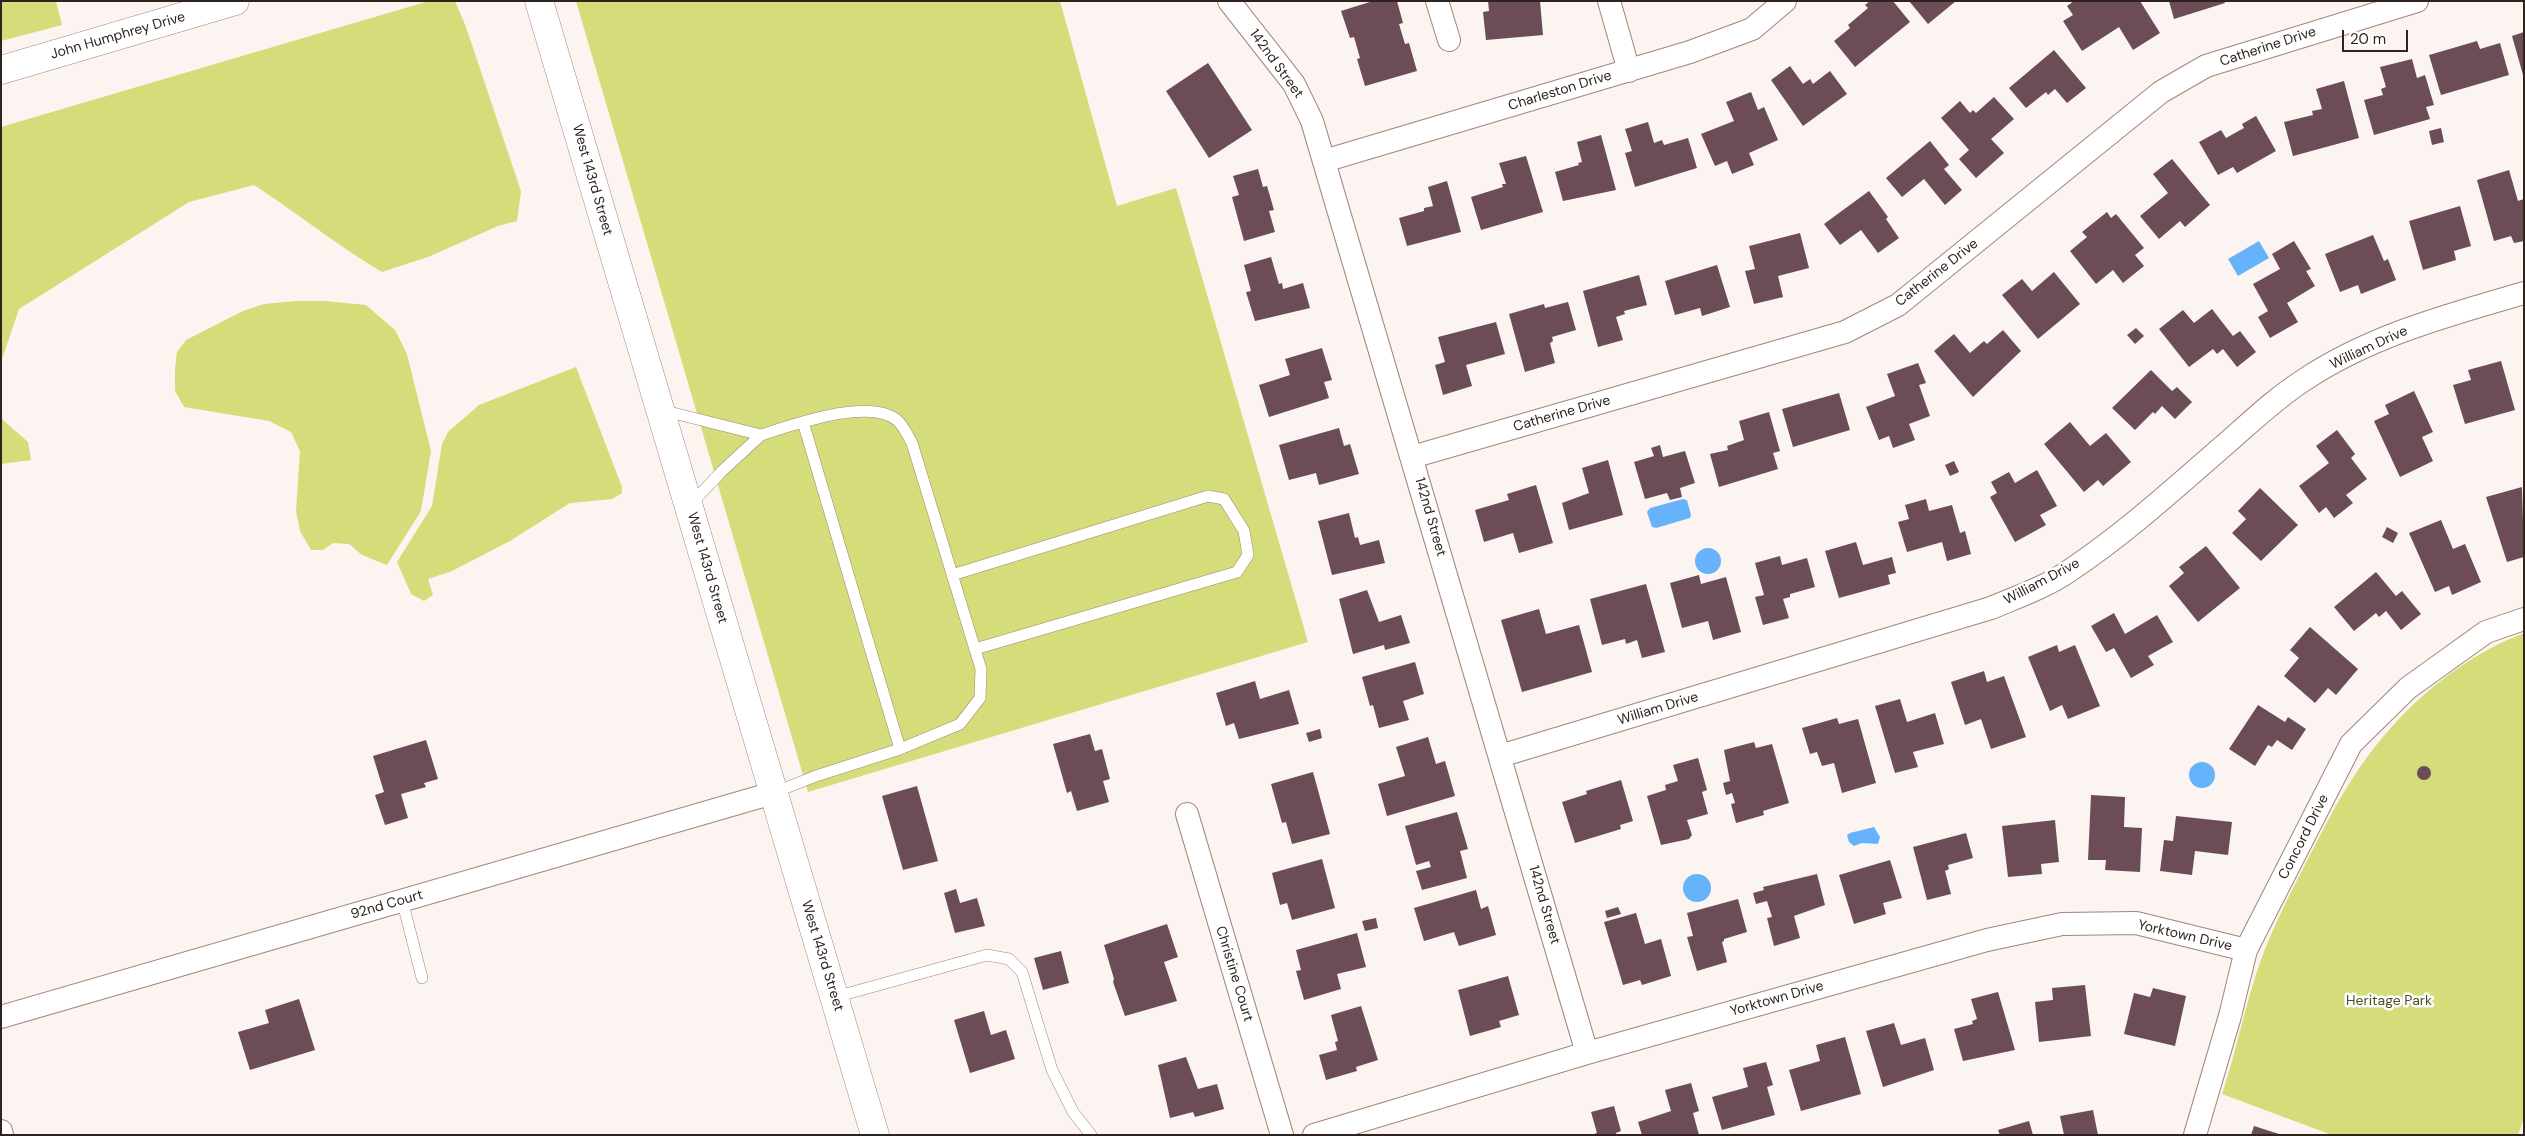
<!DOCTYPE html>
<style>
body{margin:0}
#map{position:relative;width:2525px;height:1136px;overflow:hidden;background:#fbf4f1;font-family:"DM Sans",sans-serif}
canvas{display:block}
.frame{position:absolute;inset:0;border:2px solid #30231e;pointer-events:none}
.scale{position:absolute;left:2342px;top:30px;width:66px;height:22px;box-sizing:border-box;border:2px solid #30231e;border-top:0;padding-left:6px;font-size:15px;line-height:18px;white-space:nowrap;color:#30231e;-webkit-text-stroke:4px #fff;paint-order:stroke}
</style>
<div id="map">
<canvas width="2525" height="1136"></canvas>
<div class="frame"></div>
<div class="scale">20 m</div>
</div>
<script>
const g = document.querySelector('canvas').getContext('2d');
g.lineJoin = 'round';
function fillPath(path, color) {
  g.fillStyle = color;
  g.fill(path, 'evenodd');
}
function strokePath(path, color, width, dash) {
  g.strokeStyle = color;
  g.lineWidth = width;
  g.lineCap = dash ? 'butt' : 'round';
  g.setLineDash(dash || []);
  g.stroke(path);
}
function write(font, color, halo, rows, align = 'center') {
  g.font = font + ' "DM Sans",sans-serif';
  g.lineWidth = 5;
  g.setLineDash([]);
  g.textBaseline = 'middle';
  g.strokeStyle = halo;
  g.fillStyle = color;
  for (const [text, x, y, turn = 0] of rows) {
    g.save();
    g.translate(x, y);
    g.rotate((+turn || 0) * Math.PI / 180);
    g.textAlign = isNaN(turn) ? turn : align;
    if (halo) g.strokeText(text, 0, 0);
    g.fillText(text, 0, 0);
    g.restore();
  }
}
fillPath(new Path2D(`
 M 1,1 L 56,1 L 62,25 L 1,41 Z
 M 429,1 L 455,1 L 466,27 L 521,191 L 517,221 L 498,226 L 428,257 L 382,272 C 338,246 297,213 254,185 L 189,202 L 19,309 L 1,362 L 1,127 Z
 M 576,1 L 1060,1 L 1117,206 L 1176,188 L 1308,642 L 808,792 Z
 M 296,301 L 325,301 L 366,305 L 395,330 L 407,354 L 431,451 L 421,511 L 387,565 L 362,555 L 349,544 L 333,543 L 323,550 L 311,550 L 300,531 L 296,511 L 300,451 L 291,432 L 269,421 L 184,407 L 175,391 L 175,369 L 177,352 L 186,340 L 243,311 L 264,304 Z
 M 576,367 L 622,487 L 622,493 L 612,499 L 570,503 L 510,541 L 452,571 L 428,579 L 433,595 L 424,601 L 411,594 L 397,562 L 432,506 L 442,444 L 448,432 L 479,405 Z
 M 1,415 L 3,420 L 28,442 L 31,460 L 1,464 Z
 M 2524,633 L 2524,1118 L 2518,1135 L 2332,1135 L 2222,1094 C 2237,1050 2245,1004 2261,960 C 2274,924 2292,890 2309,857 C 2322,832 2335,805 2351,781 C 2391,717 2453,660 2524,633 Z`), '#d4dd79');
fillPath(new Path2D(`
 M 2259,241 L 2269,258 L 2238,276 L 2228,259 Z
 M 1683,499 L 1687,500 L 1691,515 L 1690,518 L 1656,528 L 1652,527 L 1647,512 L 1650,508 Z
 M1695 561a13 13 0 1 1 26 0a13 13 0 1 1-26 0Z
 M2189 775a13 13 0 1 1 26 0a13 13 0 1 1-26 0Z
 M 1874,827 L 1880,837 L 1878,844 L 1862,843 L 1854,846 L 1849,842 L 1847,835 L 1850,833 Z
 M1683 888a14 14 0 1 1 28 0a14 14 0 1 1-28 0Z`), '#67b3fb');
fillPath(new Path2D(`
 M 1373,1 L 1397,1 L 1403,23 L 1399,24 L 1405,44 L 1409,43 L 1417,71 L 1365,86 L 1357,59 L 1360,58 L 1354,37 L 1350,38 L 1341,11 Z
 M 1488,1 L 1540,1 L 1543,35 L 1486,40 L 1483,12 L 1489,11 Z
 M 1870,1 L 1893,1 L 1910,22 L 1855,67 L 1834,41 L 1850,28 L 1848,25 L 1868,8 L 1865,5 Z
 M 1909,1 L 1956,1 L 1928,24 Z
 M 2074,1 L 2140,1 L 2160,33 L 2133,50 L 2119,27 L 2082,51 L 2063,21 L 2073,15 L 2067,6 Z
 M 2169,1 L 2224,1 L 2225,3 L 2174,19 Z
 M 2524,32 L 2524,75 L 2523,75 L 2512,36 Z
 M 2477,41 L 2480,49 L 2500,43 L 2509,75 L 2441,95 L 2429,55 Z
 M 2054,50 L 2086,88 L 2067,103 L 2055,89 L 2048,95 L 2046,92 L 2026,108 L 2009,88 Z
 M 2412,59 L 2417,78 L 2425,75 L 2434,105 L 2426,107 L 2430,119 L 2374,135 L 2364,100 L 2383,95 L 2381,89 L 2386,87 L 2380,67 Z
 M 1208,63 L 1252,130 L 1209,158 L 1166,91 Z
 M 1790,66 L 1803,84 L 1810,79 L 1813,84 L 1830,71 L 1847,94 L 1803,126 L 1771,80 Z
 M 2344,81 L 2359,138 L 2293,156 L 2284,122 L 2313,115 L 2312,111 L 2322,109 L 2316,89 Z
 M 1751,92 L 1758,110 L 1764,107 L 1778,140 L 1749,153 L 1754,165 L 1732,174 L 1727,161 L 1715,166 L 1701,134 L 1734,121 L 1726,102 Z
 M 1994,97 L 2014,119 L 1991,139 L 2004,153 L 1976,178 L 1959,159 L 1969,150 L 1941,118 L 1960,101 L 1970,113 L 1973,110 L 1976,113 Z
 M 2256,116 L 2276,151 L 2237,173 L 2233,167 L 2218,175 L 2199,142 L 2221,130 L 2226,138 L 2244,128 L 2242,124 Z
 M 1648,122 L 1654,143 L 1662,140 L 1664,145 L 1688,138 L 1697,168 L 1635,187 L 1625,153 L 1632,151 L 1625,129 Z
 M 2441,128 L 2444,142 L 2432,145 L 2429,131 Z
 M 1601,135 L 1616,190 L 1563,201 L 1555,172 L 1579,165 L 1578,163 L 1582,162 L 1577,142 Z
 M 1930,141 L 1949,165 L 1944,169 L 1962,190 L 1945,205 L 1924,179 L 1902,197 L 1886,178 Z
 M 1526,156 L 1543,212 L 1481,230 L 1471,197 L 1503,187 L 1502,184 L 1506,184 L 1499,163 Z
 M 2172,159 L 2210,205 L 2185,227 L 2180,221 L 2159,239 L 2140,216 L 2168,193 L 2153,174 Z
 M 1258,169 L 1263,187 L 1267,186 L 1274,210 L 1269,211 L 1275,232 L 1244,241 L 1232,197 L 1239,195 L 1233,176 Z
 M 2509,170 L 2518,201 L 2524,199 L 2524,241 L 2514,243 L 2511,236 L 2494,241 L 2477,180 Z
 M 1447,181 L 1461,232 L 1407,246 L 1399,218 L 1424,211 L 1424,208 L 1433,206 L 1428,187 Z
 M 1869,191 L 1888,217 L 1886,219 L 1899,238 L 1878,253 L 1861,230 L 1840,245 L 1824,224 Z
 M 2460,206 L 2471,246 L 2454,251 L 2456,260 L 2423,270 L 2409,221 Z
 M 2107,212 L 2111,218 L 2116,214 L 2144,248 L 2135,255 L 2144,266 L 2123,283 L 2113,270 L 2096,284 L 2070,251 L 2087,237 L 2082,232 Z
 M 1800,233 L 1809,268 L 1778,276 L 1783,297 L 1754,304 L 1745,271 L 1755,269 L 1749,246 Z
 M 2373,235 L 2384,261 L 2388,259 L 2396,280 L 2361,294 L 2358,285 L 2340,292 L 2325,254 Z
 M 2294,241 L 2311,269 L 2306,271 L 2315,286 L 2287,303 L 2298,322 L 2270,338 L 2258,317 L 2268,311 L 2253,284 L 2280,269 L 2272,254 Z
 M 1271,257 L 1279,284 L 1282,283 L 1283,289 L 1303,283 L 1310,308 L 1255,321 L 1246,292 L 1251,291 L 1244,265 Z
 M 1717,265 L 1730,307 L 1702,316 L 1700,308 L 1675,315 L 1665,281 Z
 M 2054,272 L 2080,304 L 2038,339 L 2002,295 L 2022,279 L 2032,291 Z
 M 1639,275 L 1647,305 L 1624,311 L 1625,314 L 1616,317 L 1623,340 L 1598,347 L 1583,291 Z
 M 1568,302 L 1576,330 L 1552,337 L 1553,341 L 1550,343 L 1555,363 L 1525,372 L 1509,314 L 1544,304 L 1545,308 Z
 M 2212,309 L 2233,336 L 2240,331 L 2256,352 L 2237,367 L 2223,349 L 2217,354 L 2213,349 L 2189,367 L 2159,329 L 2183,310 L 2194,323 Z
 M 1496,322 L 1505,354 L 1466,365 L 1472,386 L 1443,395 L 1435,365 L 1445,362 L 1438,337 Z
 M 2136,328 L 2144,336 L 2135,344 L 2127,335 Z
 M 2003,330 L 2021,351 L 1973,397 L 1934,351 L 1954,334 L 1970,353 L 1984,341 L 1987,344 Z
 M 1322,348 L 1332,380 L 1324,382 L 1329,398 L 1269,417 L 1259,385 L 1290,375 L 1285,359 Z
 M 2501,361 L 2515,410 L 2465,424 L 2453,385 L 2471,380 L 2468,370 Z
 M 1918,363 L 1926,383 L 1919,385 L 1930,416 L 1909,424 L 1915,440 L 1893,448 L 1889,436 L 1879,440 L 1866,407 L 1895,396 L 1887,374 Z
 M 2151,370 L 2172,391 L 2177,387 L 2192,402 L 2175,419 L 2162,406 L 2155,414 L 2153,412 L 2135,430 L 2112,408 Z
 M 2414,391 L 2433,432 L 2422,437 L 2433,461 L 2400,477 L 2374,421 L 2389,414 L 2385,405 Z
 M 1839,393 L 1850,430 L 1793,447 L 1782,409 Z
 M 1769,412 L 1780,451 L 1773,453 L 1778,469 L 1719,487 L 1710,454 L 1728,450 L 1727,446 L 1744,440 L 1739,421 Z
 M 2070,422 L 2090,446 L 2106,433 L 2131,462 L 2103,486 L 2098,480 L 2084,492 L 2044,444 Z
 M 1339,428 L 1344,446 L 1350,444 L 1359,474 L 1319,485 L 1316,473 L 1289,480 L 1279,445 Z
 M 2337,430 L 2355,454 L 2351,458 L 2367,479 L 2346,495 L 2353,503 L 2334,518 L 2326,507 L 2319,513 L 2299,486 L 2329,463 L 2316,446 Z
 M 1660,445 L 1663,457 L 1685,451 L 1695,483 L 1680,488 L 1682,497 L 1670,500 L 1667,493 L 1645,499 L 1634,462 L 1654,456 L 1651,448 Z
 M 1608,460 L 1623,515 L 1569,530 L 1562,503 L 1589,493 L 1582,468 Z
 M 1954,461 L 1959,472 L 1950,476 L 1945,465 Z
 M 2037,470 L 2057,506 L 2040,515 L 2046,525 L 2015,542 L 1990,497 L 1997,493 L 1991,482 L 2009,472 L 2015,483 Z
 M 1536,485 L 1553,543 L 1519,553 L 1513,533 L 1484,542 L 1475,510 L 1509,500 L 1507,494 Z
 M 2522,487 L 2524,557 L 2507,562 L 2486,497 Z
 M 2260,488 L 2298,525 L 2261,561 L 2232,533 L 2246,519 L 2238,511 Z
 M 1926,499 L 1929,511 L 1952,505 L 1960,533 L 1965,531 L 1971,554 L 1947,561 L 1942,542 L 1907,552 L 1898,522 L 1909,519 L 1905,505 Z
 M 1349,513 L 1355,538 L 1358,537 L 1360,545 L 1379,540 L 1385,563 L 1332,575 L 1318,521 Z
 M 2441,520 L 2453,549 L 2465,544 L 2481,582 L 2452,595 L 2449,586 L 2435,592 L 2409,533 Z
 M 2387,527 L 2398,533 L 2393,543 L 2382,537 Z
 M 1856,542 L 1863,565 L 1892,557 L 1896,573 L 1888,575 L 1890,584 L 1839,598 L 1825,551 Z
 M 2206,546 L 2240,588 L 2198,622 L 2169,586 L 2184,573 L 2179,567 Z
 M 1780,556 L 1782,565 L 1807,558 L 1815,587 L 1790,594 L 1790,597 L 1783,599 L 1789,618 L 1763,625 L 1755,597 L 1764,595 L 1755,563 Z
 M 2376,572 L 2396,596 L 2402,591 L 2421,614 L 2401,630 L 2386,611 L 2379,617 L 2376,613 L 2354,631 L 2334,607 Z
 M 1699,575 L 1701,584 L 1726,577 L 1741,632 L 1713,640 L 1708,621 L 1682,628 L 1670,583 Z
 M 1646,584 L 1665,652 L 1642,658 L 1637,640 L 1626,644 L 1625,639 L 1602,645 L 1590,599 Z
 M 1367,590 L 1379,622 L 1401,615 L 1410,643 L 1385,650 L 1384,645 L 1353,654 L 1339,599 Z
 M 1539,609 L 1546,634 L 1579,625 L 1592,672 L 1522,692 L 1501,620 Z
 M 2114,613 L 2125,634 L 2157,615 L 2173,642 L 2148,656 L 2154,665 L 2131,678 L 2114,648 L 2106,652 L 2091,626 Z
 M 2310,627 L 2358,669 L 2336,695 L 2328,688 L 2315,703 L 2284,676 L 2299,658 L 2290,650 Z
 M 2057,645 L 2059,652 L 2075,645 L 2100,706 L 2068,719 L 2062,705 L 2050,711 L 2028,657 Z
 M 1415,662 L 1424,694 L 1403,701 L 1409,720 L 1379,728 L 1373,705 L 1370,706 L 1362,677 Z
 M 1984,671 L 1987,682 L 2004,676 L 2026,737 L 1991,749 L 1981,719 L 1965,725 L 1951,682 Z
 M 1255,681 L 1260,699 L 1289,690 L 1299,724 L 1239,739 L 1234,723 L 1226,726 L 1216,693 Z
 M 1900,699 L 1907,722 L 1935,713 L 1944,744 L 1913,752 L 1918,767 L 1895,773 L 1875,706 Z
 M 2258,705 L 2285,722 L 2288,717 L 2306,729 L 2292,750 L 2277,740 L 2272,747 L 2268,745 L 2255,766 L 2229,749 Z
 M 1837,718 L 1839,724 L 1858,719 L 1876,783 L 1842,793 L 1834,763 L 1822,766 L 1817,752 L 1810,754 L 1802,728 Z
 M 1320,729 L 1322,738 L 1309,742 L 1306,733 Z
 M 1090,734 L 1095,751 L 1102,749 L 1110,779 L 1103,781 L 1109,802 L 1077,811 L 1071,791 L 1067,793 L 1053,744 Z
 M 1428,737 L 1436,764 L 1445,761 L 1455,796 L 1387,816 L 1378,784 L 1405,776 L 1396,747 Z
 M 426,740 L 438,779 L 424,783 L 426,787 L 401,794 L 408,818 L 385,825 L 375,795 L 384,792 L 373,756 Z
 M 1754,742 L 1756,748 L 1772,744 L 1789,803 L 1763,811 L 1764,815 L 1736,823 L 1731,804 L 1735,803 L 1732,793 L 1726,795 L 1723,783 L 1730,781 L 1724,750 Z
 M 1698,758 L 1707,790 L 1702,792 L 1708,814 L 1687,820 L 1692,835 L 1689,839 L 1661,845 L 1647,796 L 1666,790 L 1665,785 L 1678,781 L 1673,765 Z
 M2417 773a7 7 0 1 1 14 0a7 7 0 1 1-14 0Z
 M 1313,772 L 1330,834 L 1292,844 L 1286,822 L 1282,823 L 1271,784 Z
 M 1621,780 L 1633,821 L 1620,825 L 1621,829 L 1575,843 L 1562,802 L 1587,794 L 1586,791 Z
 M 917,786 L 938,861 L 903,870 L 882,796 Z
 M 2091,795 L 2125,797 L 2124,827 L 2142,828 L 2140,872 L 2105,870 L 2106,860 L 2088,860 Z
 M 1457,812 L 1468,849 L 1460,851 L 1467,878 L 1422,890 L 1416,871 L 1431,867 L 1429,861 L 1416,865 L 1405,826 Z
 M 2176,816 L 2232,822 L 2228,855 L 2195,851 L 2192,875 L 2160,871 L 2164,840 L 2173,841 Z
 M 2055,820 L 2059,862 L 2041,864 L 2042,874 L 2008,877 L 2002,826 Z
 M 1966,833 L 1973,858 L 1948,865 L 1949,869 L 1945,871 L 1951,894 L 1927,900 L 1913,847 Z
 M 1322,859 L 1335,908 L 1292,920 L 1287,903 L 1280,905 L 1272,873 Z
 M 1890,860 L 1902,898 L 1883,903 L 1886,914 L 1854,924 L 1839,875 Z
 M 1817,874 L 1825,905 L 1794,916 L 1800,938 L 1774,946 L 1767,918 L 1772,917 L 1767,901 L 1756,904 L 1753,893 L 1764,890 L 1763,887 Z
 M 956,889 L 960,903 L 977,898 L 985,926 L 955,933 L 944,893 Z
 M 1476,890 L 1481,909 L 1488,906 L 1496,935 L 1459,946 L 1454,932 L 1424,941 L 1414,908 Z
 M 1738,899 L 1747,932 L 1724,939 L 1724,941 L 1722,942 L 1727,962 L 1697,971 L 1687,937 L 1693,936 L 1687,913 Z
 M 1618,907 L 1621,914 L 1607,918 L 1605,911 Z
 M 1636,913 L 1645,944 L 1661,939 L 1671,976 L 1642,985 L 1640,980 L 1623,985 L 1604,922 Z
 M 1376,918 L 1378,928 L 1365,931 L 1362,921 Z
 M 1167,924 L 1178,957 L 1164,962 L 1177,1001 L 1125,1016 L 1113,982 L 1114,979 L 1104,945 Z
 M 1357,933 L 1366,967 L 1337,974 L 1341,989 L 1304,1000 L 1296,971 L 1301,970 L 1296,950 Z
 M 1061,951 L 1069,983 L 1043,990 L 1034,958 Z
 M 1508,976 L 1519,1015 L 1499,1021 L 1501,1027 L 1470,1036 L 1458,990 Z
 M 2085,985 L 2091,1036 L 2039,1042 L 2035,1002 L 2053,1000 L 2052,988 Z
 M 2153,988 L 2186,996 L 2175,1046 L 2124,1034 L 2134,993 L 2150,997 Z
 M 1998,992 L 2015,1050 L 1963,1061 L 1954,1029 L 1973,1024 L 1972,1021 L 1977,1019 L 1971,999 Z
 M 299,999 L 315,1050 L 250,1070 L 238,1032 L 269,1023 L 265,1010 Z
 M 1361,1006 L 1378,1060 L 1356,1067 L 1357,1071 L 1326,1080 L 1319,1055 L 1337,1050 L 1335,1042 L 1338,1041 L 1331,1015 Z
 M 984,1011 L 991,1035 L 1006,1030 L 1015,1059 L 970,1073 L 954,1020 Z
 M 1894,1023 L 1901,1045 L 1925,1038 L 1934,1070 L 1883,1087 L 1866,1031 Z
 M 1845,1037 L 1861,1094 L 1801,1111 L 1789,1070 L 1820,1061 L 1816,1045 Z
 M 1186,1057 L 1198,1089 L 1217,1084 L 1224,1109 L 1195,1117 L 1193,1112 L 1170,1118 L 1158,1065 Z
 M 1766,1062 L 1773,1085 L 1767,1087 L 1775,1115 L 1722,1130 L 1712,1097 L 1748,1087 L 1743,1068 Z
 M 1691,1083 L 1699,1111 L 1693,1113 L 1699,1135 L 1642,1135 L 1638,1122 L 1671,1111 L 1665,1090 Z
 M 1614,1106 L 1621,1131 L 1616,1133 L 1616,1135 L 1591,1135 L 1597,1133 L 1591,1112 Z
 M 2093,1110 L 2098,1135 L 2064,1135 L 2060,1116 Z
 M 2029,1121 L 2033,1135 L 2000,1135 L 1998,1130 Z
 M 2254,1126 L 2279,1134 L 2279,1135 L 2251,1135 Z`), '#6b4c57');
const service = new Path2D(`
 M 661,410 L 761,435 L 722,471 L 690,505
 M 803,422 L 900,749
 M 761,435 C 793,425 869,397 897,420 C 903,425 908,436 912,443 L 981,669 L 980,698 L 960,724 L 900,749 L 816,776 L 773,793
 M 952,575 L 1208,496 L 1224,499 L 1244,531 L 1248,555 L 1237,572 L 975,649
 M 402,900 L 422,978
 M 835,997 L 987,955 L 1009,959 L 1022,972 L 1052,1070 L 1073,1112 L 1091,1135`);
const minor = new Path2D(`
 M 1229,1 L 1294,84 L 1312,121 L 1587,1053
 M 1437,1 L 1449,40
 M 1609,1 L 1629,71
 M 1324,161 L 1690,52 L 1752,29 L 1785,1
 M 1412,457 L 1845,332 L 1898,305 L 2161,92 L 2206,66 L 2417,1
 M 1500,756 L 1991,608 C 2017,597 2046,587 2069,571 C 2126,533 2176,487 2228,442 C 2252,421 2276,398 2304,380 C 2370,336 2448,315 2524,293
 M 1187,814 L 1282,1135
 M 1,1017 L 773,793
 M 1,1131 L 2,1135
 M 1314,1135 L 1587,1053 L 1987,940 L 2062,924 L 2136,923 L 2246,950
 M 2195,1135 L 2230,1016 L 2246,950 L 2351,744 L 2408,688 L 2486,632 L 2524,619`);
const tertiary = new Path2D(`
 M 1,70 L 235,1`);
const secondary = new Path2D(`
 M 539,1 L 875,1135`);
strokePath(service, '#a58478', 12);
strokePath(minor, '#a58478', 24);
strokePath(tertiary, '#a58478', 29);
strokePath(secondary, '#a58478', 29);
strokePath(service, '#fff', 11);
strokePath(minor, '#fff', 22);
strokePath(tertiary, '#fff', 28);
strokePath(secondary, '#fff', 28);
write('14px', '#30231e', '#fff', [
 ["John Humphrey Drive",118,36,-16],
 ["Catherine Drive",2268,47,-18],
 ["142nd Street",1276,64,54],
 ["Charleston Drive",1560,91,-17],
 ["West 143rd Street",592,180,74],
 ["Catherine Drive",1937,273,-38],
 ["William Drive",2369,348,-25],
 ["Catherine Drive",1562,414,-16],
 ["142nd Street",1430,517,74],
 ["West 143rd Street",707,568,74],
 ["William Drive",2042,582,-28],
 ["William Drive",1658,709,-17],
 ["Concord Drive",2304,837,-63],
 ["92nd Court",387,905,-16],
 ["142nd Street",1544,905,74],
 ["Yorktown Drive",2185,936,13],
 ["West 143rd Street",822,956,73],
 ["Christine Court",1234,974,73],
 ["Yorktown Drive",1777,999,-16]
]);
write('14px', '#4d5025', '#fff', [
 ["Heritage Park",2389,1001]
]);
</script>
